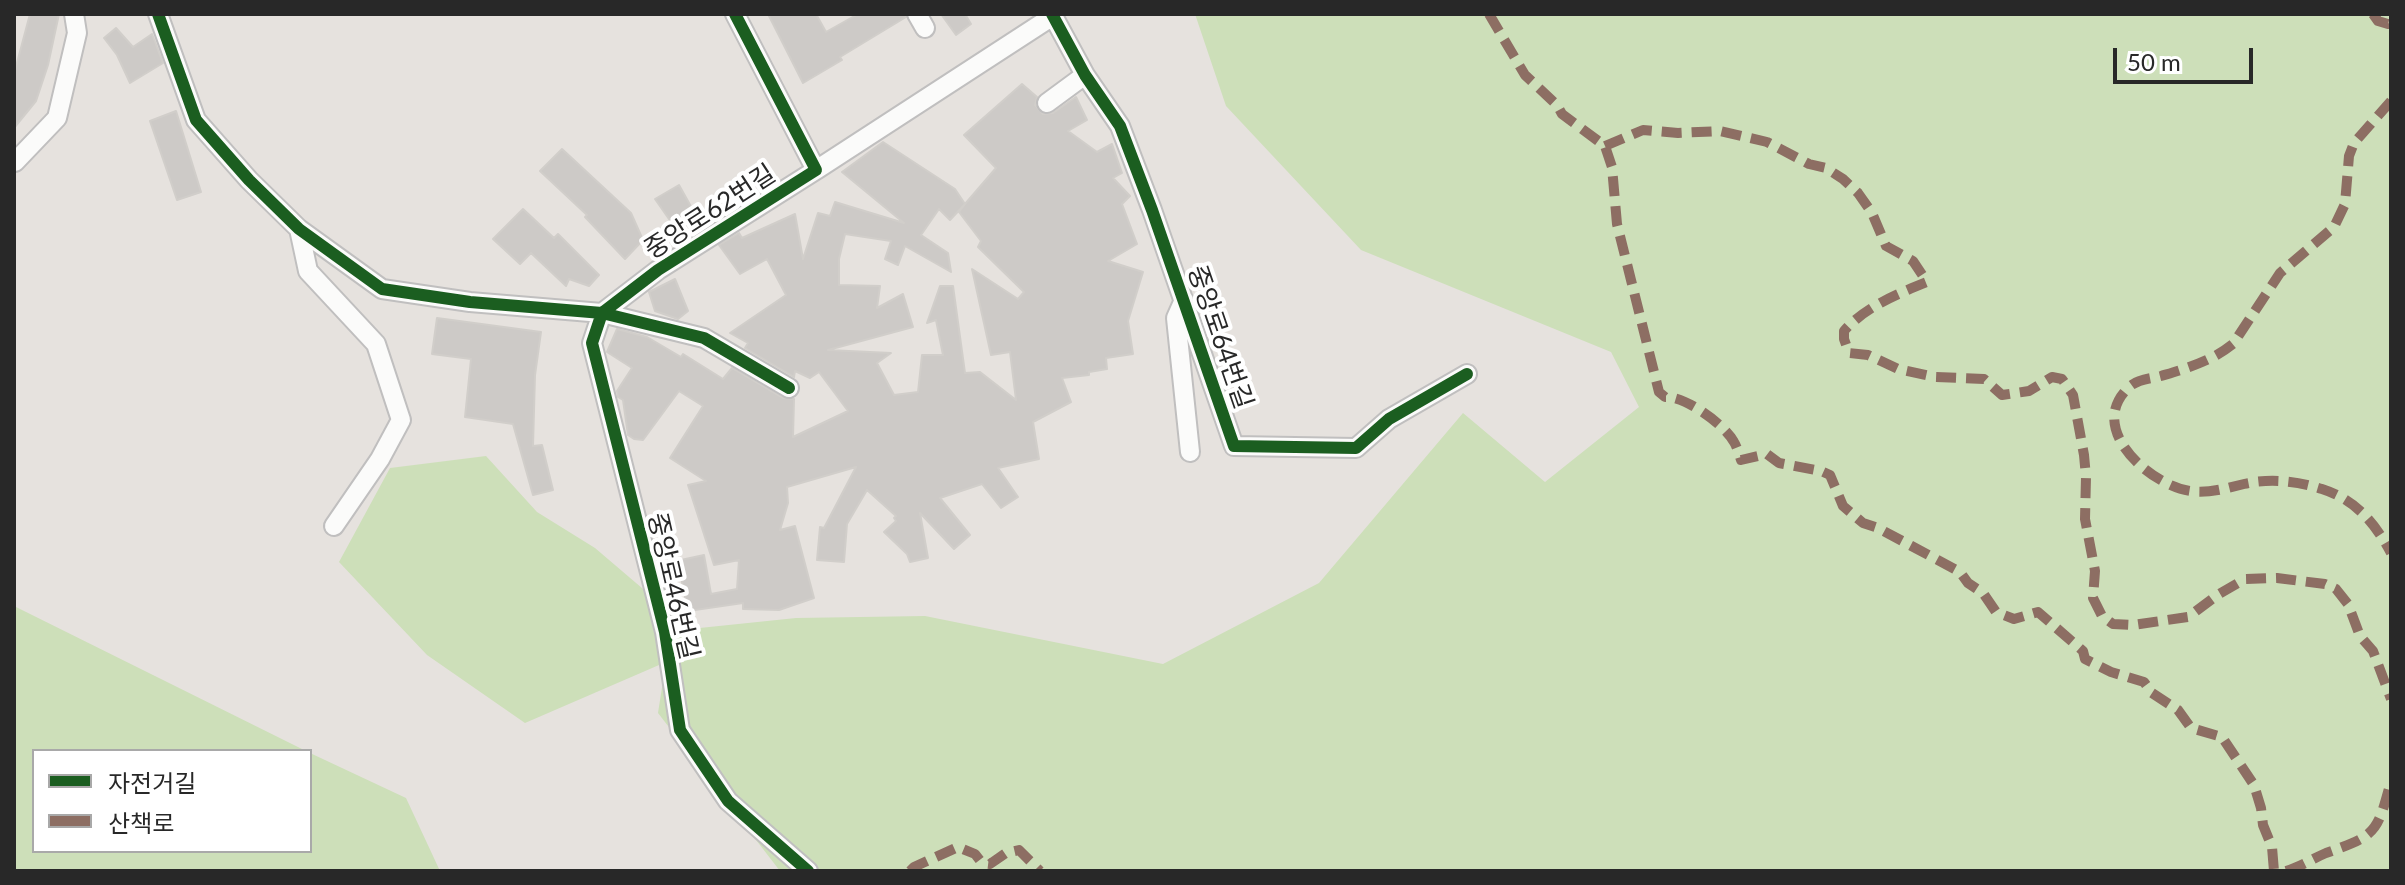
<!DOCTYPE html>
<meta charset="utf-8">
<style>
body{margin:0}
#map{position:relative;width:2405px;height:885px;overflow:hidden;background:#e6e2de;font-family:Lato,"Noto Sans KR",sans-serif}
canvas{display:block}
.frame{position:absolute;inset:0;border:16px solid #282828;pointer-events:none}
.legend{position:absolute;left:32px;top:749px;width:280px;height:104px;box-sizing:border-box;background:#fff;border:2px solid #a9a9a9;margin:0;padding:10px 14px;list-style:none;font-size:24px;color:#282828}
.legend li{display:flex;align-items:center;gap:16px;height:40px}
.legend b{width:40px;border:2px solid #a9a9a9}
.scale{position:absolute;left:2113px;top:48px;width:140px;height:36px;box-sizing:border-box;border:4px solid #282828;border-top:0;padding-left:10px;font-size:24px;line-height:28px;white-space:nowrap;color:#282828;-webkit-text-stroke:6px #fff;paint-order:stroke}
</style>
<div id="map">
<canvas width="2405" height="885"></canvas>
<div class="frame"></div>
<ul class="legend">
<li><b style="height:10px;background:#1b5e20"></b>자전거길</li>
<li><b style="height:10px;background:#8d6e63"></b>산책로</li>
</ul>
<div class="scale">50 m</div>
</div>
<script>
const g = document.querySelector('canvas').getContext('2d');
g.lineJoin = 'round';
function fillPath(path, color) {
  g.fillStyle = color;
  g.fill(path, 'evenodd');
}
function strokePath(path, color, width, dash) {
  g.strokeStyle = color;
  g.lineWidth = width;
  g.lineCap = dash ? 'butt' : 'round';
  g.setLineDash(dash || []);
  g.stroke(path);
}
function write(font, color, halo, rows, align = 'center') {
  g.font = font + ' Lato,"Noto Sans KR",sans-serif';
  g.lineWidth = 8;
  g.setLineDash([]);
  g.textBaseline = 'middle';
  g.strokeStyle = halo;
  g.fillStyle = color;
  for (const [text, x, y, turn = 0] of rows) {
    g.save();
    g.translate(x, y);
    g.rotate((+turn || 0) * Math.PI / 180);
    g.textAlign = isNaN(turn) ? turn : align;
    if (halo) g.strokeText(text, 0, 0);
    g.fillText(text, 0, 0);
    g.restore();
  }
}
fillPath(new Path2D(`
 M 1195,14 L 2391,14 L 2391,871 L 780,871 L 658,713 L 666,662 L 525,723 L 427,655 L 339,562 L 390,468 L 486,456 L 537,512 L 595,548 L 690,629 L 796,618 L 925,616 L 1163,664 L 1319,583 L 1463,413 L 1545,482 L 1639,407 L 1611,352 L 1361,250 L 1226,106 Z
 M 14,606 L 306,751 L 34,751 L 34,851 L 310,851 L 310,753 L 406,798 L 440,871 L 14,871 Z`), '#cddfb9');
const building = new Path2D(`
 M 30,14 L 59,14 L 48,65 L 36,101 L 14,128 L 14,74 Z
 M 768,14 L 816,14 L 826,32 L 858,14 L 905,14 L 906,17 L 840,57 L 842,60 L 803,83 Z
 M 941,14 L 965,14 L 971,24 L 956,35 Z
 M 116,28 L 133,47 L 152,34 L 163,63 L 130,83 L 117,55 L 104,38 Z
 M 1022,84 L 1037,97 L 1035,105 L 1043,114 L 1053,113 L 1076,97 L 1087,120 L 1068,131 L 1097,152 L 1112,144 L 1122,173 L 1113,178 L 1130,196 L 1122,204 L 1137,244 L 1108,261 L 1143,272 L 1128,321 L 1133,354 L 1106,358 L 1107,369 L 1089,372 L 1089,375 L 1062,378 L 1071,402 L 1033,422 L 1039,459 L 998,468 L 1018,497 L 1001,508 L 982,484 L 940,498 L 970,535 L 954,549 L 920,513 L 928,558 L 910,562 L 907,554 L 884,532 L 896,521 L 894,518 L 896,516 L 867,490 L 847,524 L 844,562 L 817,560 L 820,527 L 824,528 L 856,467 L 787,487 L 788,503 L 780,530 L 795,526 L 814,598 L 779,610 L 743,609 L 743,603 L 688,611 L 681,577 L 671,579 L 667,563 L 704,555 L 711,594 L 737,589 L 739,560 L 714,565 L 688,485 L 706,481 L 670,458 L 703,406 L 679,391 L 643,440 L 634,439 L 628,435 L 623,400 L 618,397 L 617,391 L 632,368 L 607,352 L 617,329 L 647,337 L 681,357 L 683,354 L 723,379 L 732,368 L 783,398 L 794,399 L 793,437 L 848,411 L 819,372 L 810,378 L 795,371 L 794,377 L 745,348 L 748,343 L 730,333 L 786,295 L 767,259 L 740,274 L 719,245 L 739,233 L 742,238 L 795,214 L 803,259 L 818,213 L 830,216 L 835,202 L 904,223 L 842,172 L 883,142 L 955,189 L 965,204 L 996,168 L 964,135 ZM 965,204 L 959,212 L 981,241 L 978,247 L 1024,292 L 1018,299 L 972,269 L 991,355 L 1010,352 L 1016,400 L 980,372 L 965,373 L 953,286 L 940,286 L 927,323 L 936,320 L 943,355 L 922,355 L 918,392 L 894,395 L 877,363 L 891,353 L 828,350 L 913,327 L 903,294 L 877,308 L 880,286 L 839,285 L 839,259 L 845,234 L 891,241 L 885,259 L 898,265 L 905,246 L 951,272 L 948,253 L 921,235 L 939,209 L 950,220 Z
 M 176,111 L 201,192 L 177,200 L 150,121 Z
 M 562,149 L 631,213 L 643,240 L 625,259 L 585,217 L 587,215 L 540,171 Z
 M 679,185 L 698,219 L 678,232 L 655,199 Z
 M 523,209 L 554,238 L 558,234 L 599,275 L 589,286 L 569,279 L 566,286 L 531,253 L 520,264 L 493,239 Z
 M 675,279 L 688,311 L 678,319 L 655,311 L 649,292 Z
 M 437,318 L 541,332 L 535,375 L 533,446 L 542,445 L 553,490 L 533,495 L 513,424 L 465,417 L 471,359 L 432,354 Z`);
fillPath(building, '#cdcac7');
strokePath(building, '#d1ceca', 2);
const minor = new Path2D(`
 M 158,14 L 196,120 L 249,180 L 299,229 L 382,289 L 470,302 L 602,313 L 704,338 L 789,388
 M 735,14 L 816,170 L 658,270 L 602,313 L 592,343 L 665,632 L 680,730 L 728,801 L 808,871
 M 917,14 L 925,28
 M 1052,14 L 1085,75 L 1120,126 L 1152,210 L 1234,446 L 1356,448 L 1389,419 L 1467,374
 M 1047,103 L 1085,75
 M 15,162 L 57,118 L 77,33 L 74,14
 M 816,170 L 1053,16
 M 299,229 L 308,271 L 376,344 L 401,420 L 380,459 L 334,526
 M 1184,300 L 1176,318 L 1190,452`);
strokePath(minor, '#c0bfbf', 22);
strokePath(minor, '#fbfbfa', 18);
strokePath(new Path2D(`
 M 1489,14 L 1525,75 L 1557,105 L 1562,114 L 1605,146 L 1612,167 L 1617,224 L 1659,392 L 1665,397 C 1685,396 1724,424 1734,442 C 1737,447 1739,454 1741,460 L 1767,454 L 1779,463 L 1821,471 L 1830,475 L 1843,506 L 1863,523 L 1878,528 L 1960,572 L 1968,583 L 1983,593 L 1996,612 L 2014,619 L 2038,612 L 2083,651 L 2085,659 L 2111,672 L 2144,682 L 2152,693 L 2178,710 L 2191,728 L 2222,737 L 2254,785 L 2261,808 L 2263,825 L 2272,847 L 2274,871
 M 2373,14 L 2378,21 L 2388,24 L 2391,23
 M 2391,101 L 2354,143 L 2349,156 L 2345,204 L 2334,227 L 2280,273 L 2233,344 C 2212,361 2187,368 2161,376 C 2149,379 2137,379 2128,388 C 2086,429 2150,485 2190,491 C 2208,494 2227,488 2244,484 C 2270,478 2297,481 2322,489 C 2356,500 2375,523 2391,553
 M 1605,146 L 1643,130 L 1678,133 L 1720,131 L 1767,142 L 1809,164 L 1826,168 L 1843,179 L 1858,193 L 1872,213 L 1886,246 L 1913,261 L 1927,282 C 1897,294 1865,307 1844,331 L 1844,339 L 1849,353 L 1868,355 L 1898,369 L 1935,377 L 1984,379 L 2002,395 L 2029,391 L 2052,377 L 2062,379 L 2073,395 L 2084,455 L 2086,477 L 2085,519 L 2095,571 L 2093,598 L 2102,616 L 2113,624 L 2133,625 L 2188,617 L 2219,594 L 2245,579 L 2277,578 L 2325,584 L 2336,589 L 2348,604 L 2360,636 L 2373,651 L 2391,699
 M 910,871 L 914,867 L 958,847 L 975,854 L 982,863 L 990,864 L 1006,853 L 1019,850 L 1040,871
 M 2286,871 C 2300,867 2312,859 2326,853 C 2377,835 2377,833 2391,781`), '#8d6e63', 10, [20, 10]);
strokePath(new Path2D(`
 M 158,14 L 196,120 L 249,180 L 299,229 L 382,289 L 470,302 L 602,313 L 704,338 L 789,388
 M 735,14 L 816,170 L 658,270 L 602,313 L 592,343 L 665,632 L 680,730 L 728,801 L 808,871
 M 1052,14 L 1085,75 L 1120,126 L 1152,210 L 1234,446 L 1356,448 L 1389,419 L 1467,374`), '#1b5e20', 12);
write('26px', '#282828', '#fff', [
 ["중앙로62번길",710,212,-33],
 ["중앙로64번길",1220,337,71],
 ["중앙로46번길",673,586,77]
]);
</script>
